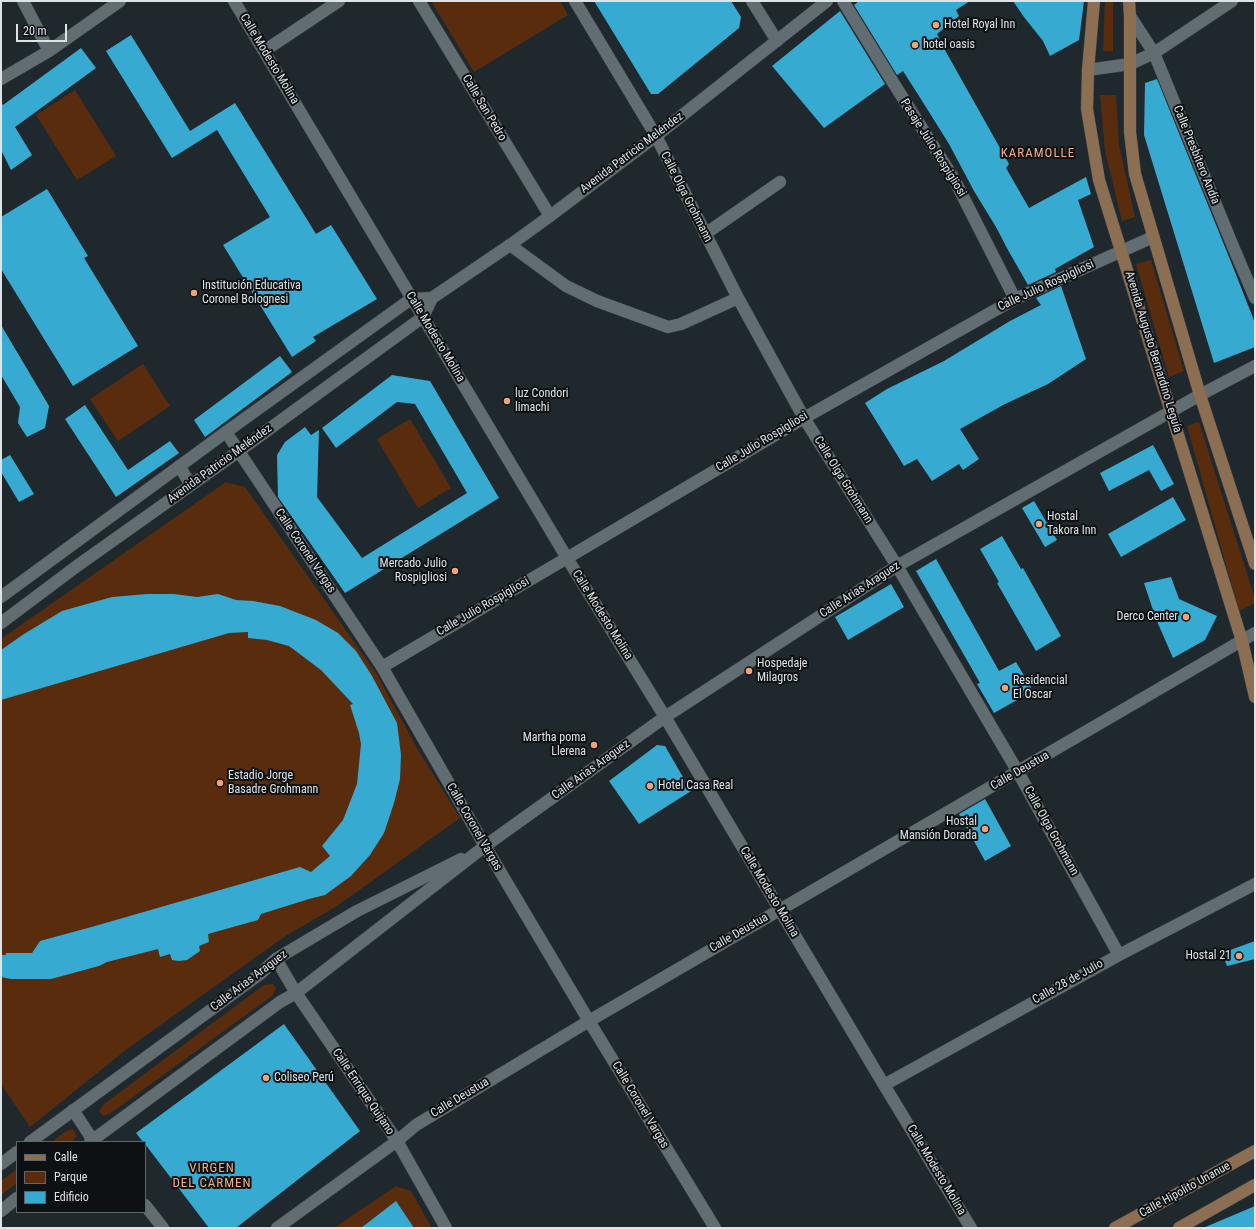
<!DOCTYPE html>
<meta charset="utf-8">
<style>
body{margin:0}
#map{position:relative;width:1256px;height:1229px;overflow:hidden;background:#1f292d;font-family:"Roboto Condensed",sans-serif}
canvas{display:block}
.frame{position:absolute;inset:0;border:2px solid #dde3e6;pointer-events:none}
.legend{position:absolute;left:16px;top:1141px;width:130px;height:72px;box-sizing:border-box;background:#0d1113;border:1px solid #606567;margin:0;padding:5px 7px;list-style:none;font-size:12px;color:#dde3e6}
.legend li{display:flex;align-items:center;gap:8px;height:20px}
.legend b{width:20px;border:1px solid #606567}
.scale{position:absolute;left:16px;top:24px;width:51px;height:18px;box-sizing:border-box;border:2px solid #dde3e6;border-top:0;padding-left:5px;font-size:12px;line-height:14px;white-space:nowrap;color:#dde3e6;-webkit-text-stroke:3px #0d1113;paint-order:stroke}
</style>
<div id="map">
<canvas width="1256" height="1229"></canvas>
<div class="frame"></div>
<ul class="legend">
<li><b style="height:5px;background:#8c6e53"></b>Calle</li>
<li><b style="height:11px;background:#5a2c0e"></b>Parque</li>
<li><b style="height:11px;background:#36aad0"></b>Edificio</li>
</ul>
<div class="scale">20 m</div>
</div>
<script>
const g = document.querySelector('canvas').getContext('2d');
g.lineJoin = 'round';
function fillPath(path, color) {
  g.fillStyle = color;
  g.fill(path, 'evenodd');
}
function strokePath(path, color, width, dash) {
  g.strokeStyle = color;
  g.lineWidth = width;
  g.lineCap = dash ? 'butt' : 'round';
  g.setLineDash(dash || []);
  g.stroke(path);
}
function write(font, color, halo, rows, align = 'center') {
  g.font = font + ' "Roboto Condensed",sans-serif';
  g.lineWidth = 4;
  g.setLineDash([]);
  g.textBaseline = 'middle';
  g.strokeStyle = halo;
  g.fillStyle = color;
  for (const [text, x, y, turn = 0] of rows) {
    g.save();
    g.translate(x, y);
    g.rotate((+turn || 0) * Math.PI / 180);
    g.textAlign = isNaN(turn) ? turn : align;
    if (halo) g.strokeText(text, 0, 0);
    g.fillText(text, 0, 0);
    g.restore();
  }
}
fillPath(new Path2D(`
 M 431,1 L 560,1 L 568,15 L 474,72 Z
 M 1105,1 L 1113,1 L 1113,51 L 1103,51 Z
 M 75,90 L 116,156 L 77,180 L 36,115 Z
 M 1100,95 L 1116,95 L 1119,145 L 1135,217 L 1122,221 L 1105,151 Z
 M 1151,260 L 1184,371 L 1169,377 L 1136,264 Z
 M 143,364 L 170,406 L 118,441 L 90,399 Z
 M 410,419 L 451,488 L 418,508 L 377,439 Z
 M 1199,422 L 1255,599 L 1255,603 L 1239,611 L 1187,426 Z
 M 226,482 L 245,487 L 376,673 L 417,748 L 460,818 L 337,906 L 284,937 L 127,1049 L 30,1127 L 1,1084 L 1,639 Z
 M 273,984 L 276,989 L 272,996 L 111,1113 L 103,1116 L 99,1111 L 104,1104 L 264,985 Z
 M 73,1129 L 77,1136 L 71,1142 L 52,1142 L 66,1131 Z
 M 17,1169 L 17,1183 L 1,1195 L 1,1181 Z
 M 396,1186 L 411,1191 L 432,1228 L 334,1228 Z`), '#5a2c0e');
fillPath(new Path2D(`
 M 594,1 L 731,1 L 741,17 L 739,28 L 658,94 L 651,94 Z
 M 859,1 L 970,1 L 956,10 L 959,16 L 937,34 L 946,52 L 1009,164 L 1006,168 L 1029,208 L 1086,177 L 1091,194 L 1078,200 L 1094,247 L 1055,269 L 1056,272 L 1028,285 L 1008,250 L 996,227 L 974,191 L 949,144 L 919,96 L 903,71 L 897,75 L 854,5 Z
 M 1013,1 L 1084,1 L 1079,40 L 1050,56 L 1043,41 L 1024,17 Z
 M 840,11 L 885,84 L 824,128 L 772,66 Z
 M 131,35 L 190,131 L 235,103 L 316,234 L 331,225 L 377,299 L 313,337 L 316,341 L 292,357 L 223,245 L 270,217 L 217,130 L 172,158 L 106,51 Z
 M 81,48 L 96,68 L 15,127 L 32,155 L 11,170 L 1,150 L 1,102 L 3,105 Z
 M 1157,79 L 1231,262 L 1255,323 L 1255,347 L 1214,363 L 1144,135 L 1145,83 Z
 M 47,189 L 88,256 L 84,258 L 138,346 L 73,386 L 1,269 L 1,217 Z
 M 1061,286 L 1086,359 L 1048,384 L 1005,404 L 960,429 L 979,459 L 963,470 L 959,464 L 932,481 L 917,459 L 904,466 L 865,403 L 887,389 L 944,361 L 1010,321 L 1041,305 L 1036,298 Z
 M 1,325 L 49,406 L 45,428 L 27,437 L 18,423 L 20,407 L 1,375 Z
 M 280,356 L 292,372 L 205,437 L 194,420 Z
 M 392,375 L 430,381 L 499,498 L 345,593 L 278,497 L 277,455 L 285,442 L 305,427 L 311,435 L 319,430 L 317,497 L 362,558 L 467,493 L 415,404 L 397,402 L 336,448 L 322,428 Z
 M 85,405 L 128,470 L 170,441 L 179,453 L 116,497 L 65,419 Z
 M 1153,445 L 1174,484 L 1161,491 L 1149,470 L 1109,491 L 1100,473 Z
 M 10,455 L 34,494 L 19,502 L 1,472 L 1,460 Z
 M 1173,497 L 1186,520 L 1121,557 L 1108,534 Z
 M 1034,501 L 1057,540 L 1045,547 L 1022,508 Z
 M 1002,536 L 1021,569 L 1023,568 L 1061,636 L 1036,651 L 997,583 L 999,582 L 980,549 Z
 M 936,559 L 999,671 L 1016,662 L 1033,691 L 994,713 L 977,684 L 980,683 L 916,571 Z
 M 1171,577 L 1179,599 L 1217,616 L 1205,640 L 1173,658 L 1156,619 L 1144,583 Z
 M 891,584 L 904,607 L 848,640 L 835,617 Z
 M 147,594 L 174,594 L 197,597 L 218,594 L 236,600 L 253,601 L 280,606 L 316,620 L 338,633 L 356,651 L 372,676 L 397,723 L 401,755 L 400,779 L 394,803 L 384,833 L 370,855 L 351,876 L 325,895 L 309,899 L 261,914 L 258,920 L 208,934 L 209,942 L 199,946 L 200,951 L 187,960 L 179,961 L 172,960 L 170,954 L 160,957 L 158,949 L 107,962 L 99,966 L 51,979 L 11,979 L 1,977 L 1,955 L 6,955 L 6,953 L 32,953 L 40,941 L 95,926 L 300,867 L 311,872 L 330,856 L 322,846 L 343,820 L 357,784 L 361,744 L 359,733 L 350,705 L 353,704 L 321,670 L 289,646 L 267,640 L 248,638 L 248,632 L 229,633 L 1,700 L 1,650 L 24,634 L 62,611 L 112,597 Z
 M 657,745 L 665,746 L 691,791 L 639,824 L 609,781 Z
 M 985,799 L 1011,846 L 985,861 L 959,814 Z
 M 1255,941 L 1255,959 L 1227,966 L 1222,953 Z
 M 284,1024 L 360,1131 L 236,1228 L 209,1228 L 145,1144 L 145,1142 L 143,1142 L 136,1133 Z
 M 396,1201 L 414,1228 L 361,1228 Z
 M 1255,1206 L 1255,1228 L 1203,1228 Z`), '#36aad0');
const minor = new Path2D(`
 M 23,1 L 49,51
 M 234,1 L 567,558 L 665,717 L 884,1085 L 971,1228
 M 419,1 L 550,216
 M 575,1 L 656,136 L 738,298 L 804,418 L 897,566 L 1018,772 L 1119,955
 M 752,1 L 777,41
 M 843,1 L 889,76 L 954,179 L 1015,299
 M 1130,16 L 1154,53 L 1232,244 L 1255,298
 M 264,51 L 339,1
 M 1088,70 L 1130,64 L 1154,53 L 1232,1
 M 1,79 L 49,51 L 120,1
 M 705,234 L 780,182
 M 510,245 L 566,286 L 597,301 L 668,327 L 681,324 L 738,298
 M 226,432 L 382,667 L 485,846 L 589,1021 L 715,1228
 M 382,667 L 567,558 L 804,418 L 1015,299 L 1153,237
 M 276,959 L 296,993 L 397,1141 L 446,1228
 M 884,1085 L 1119,955 L 1255,884
 M 73,1110 L 94,1142
 M 30,1142 L 260,974 L 276,959 L 357,911 L 461,859
 M 90,1142 L 280,1002 L 296,993 L 485,846 L 665,717 L 897,566 L 1200,395 L 1255,366
 M 1,1164 L 17,1152
 M 145,1205 L 163,1228
 M 1,1211 L 17,1198
 M 277,1228 L 397,1141 L 416,1125 L 589,1021 L 1255,633`);
const tertiary = new Path2D(`
 M 179,466 L 191,485
 M 1,597 L 226,432 L 411,299 L 432,298
 M 1,623 L 77,566 L 239,451 L 423,317 L 432,298 L 510,245 L 550,216 L 656,136 L 827,1`);
const secondary = new Path2D(`
 M 1094,1 L 1088,70 L 1087,109 L 1099,180 L 1242,641 L 1255,697
 M 1129,1 L 1130,16 L 1130,132 L 1135,174 L 1200,395 L 1255,564
 M 1115,1228 L 1255,1151
 M 1179,1228 L 1255,1185`);
strokePath(minor, '#3b4447', 13);
strokePath(tertiary, '#3b4447', 13);
strokePath(secondary, '#3b4447', 13);
strokePath(minor, '#626d72', 12);
strokePath(tertiary, '#626d72', 12);
strokePath(secondary, '#8c6e53', 12);
for (const [x, y, r, color] of [
 [936,25,4,"#efa378"],
 [915,45,4,"#efa378"],
 [194,293,4,"#efa378"],
 [507,401,4,"#efa378"],
 [1039,524,4,"#efa378"],
 [455,571,4,"#efa378"],
 [1186,617,4,"#efa378"],
 [749,671,4,"#efa378"],
 [1005,688,4,"#efa378"],
 [594,745,4,"#efa378"],
 [220,783,4,"#efa378"],
 [650,786,4,"#efa378"],
 [985,829,4,"#efa378"],
 [1239,956,4,"#efa378"],
 [266,1078,4,"#efa378"]
]) {
  const dot = new Path2D();
  dot.arc(x, y, r, 0, 2 * Math.PI);
  g.fillStyle = color;
  g.fill(dot);
  strokePath(dot, '#0d1113', 1.5);
}
write('12px', '#dde3e6', '#0d1113', [
 ["Hotel Royal Inn",944,25],
 ["hotel oasis",923,45],
 ["Institución Educativa",202,286],
 ["Coronel Bolognesi",202,300],
 ["luz Condori",515,394],
 ["limachi",515,408],
 ["Hostal",1047,517],
 ["Takora Inn",1047,531],
 ["Mercado Julio",447,564,"right"],
 ["Rospigliosi",447,578,"right"],
 ["Derco Center",1178,617,"right"],
 ["Hospedaje",757,664],
 ["Milagros",757,678],
 ["Residencial",1013,681],
 ["El Oscar",1013,695],
 ["Martha poma",586,738,"right"],
 ["Llerena",586,752,"right"],
 ["Estadio Jorge",228,776],
 ["Basadre Grohmann",228,790],
 ["Hotel Casa Real",658,786],
 ["Hostal",977,822,"right"],
 ["Mansión Dorada",977,836,"right"],
 ["Hostal 21",1231,956,"right"],
 ["Coliseo Perú",274,1078]
], 'left');
write('12px', '#dde3e6', '#0d1113', [
 ["Calle Modesto Molina",269,59,59],
 ["Calle San Pedro",484,108,59],
 ["Pasaje Julio Rospigliosi",933,148,58],
 ["Avenida Patricio Meléndez",632,153,-37],
 ["Calle Presbítero Andía",1196,155,68],
 ["Calle Olga Grohmann",686,197,63],
 ["Calle Julio Rospigliosi",1046,286,-25],
 ["Calle Modesto Molina",435,337,59],
 ["Avenida Augusto Bernardino Leguía",1153,352,73],
 ["Calle Julio Rospigliosi",762,442,-31],
 ["Avenida Patricio Meléndez",220,464,-36],
 ["Calle Olga Grohmann",843,480,58],
 ["Calle Coronel Vargas",305,551,56],
 ["Calle Arias Araguez",860,590,-33],
 ["Calle Julio Rospigliosi",483,607,-30],
 ["Calle Modesto Molina",602,615,58],
 ["Calle Arias Araguez",591,770,-36],
 ["Calle Deustua",1020,771,-30],
 ["Calle Coronel Vargas",474,827,60],
 ["Calle Olga Grohmann",1051,831,61],
 ["Calle Modesto Molina",769,892,59],
 ["Calle Deustua",739,933,-30],
 ["Calle Arias Araguez",249,981,-37],
 ["Calle 28 de Julio",1068,982,-29],
 ["Calle Enrique Quijano",363,1092,56],
 ["Calle Deustua",460,1098,-31],
 ["Calle Coronel Vargas",640,1105,59],
 ["Calle Modesto Molina",936,1170,59],
 ["Calle Hipolito Unanue",1185,1190,-29]
]);
g.letterSpacing = '1px';
write('13px', '#f4ac84', '#0d1113', [
 ["KARAMOLLE",1038,154],
 ["VIRGEN",212,1169],
 ["DEL CARMEN",212,1184]
]);
g.letterSpacing = '0px';
</script>
